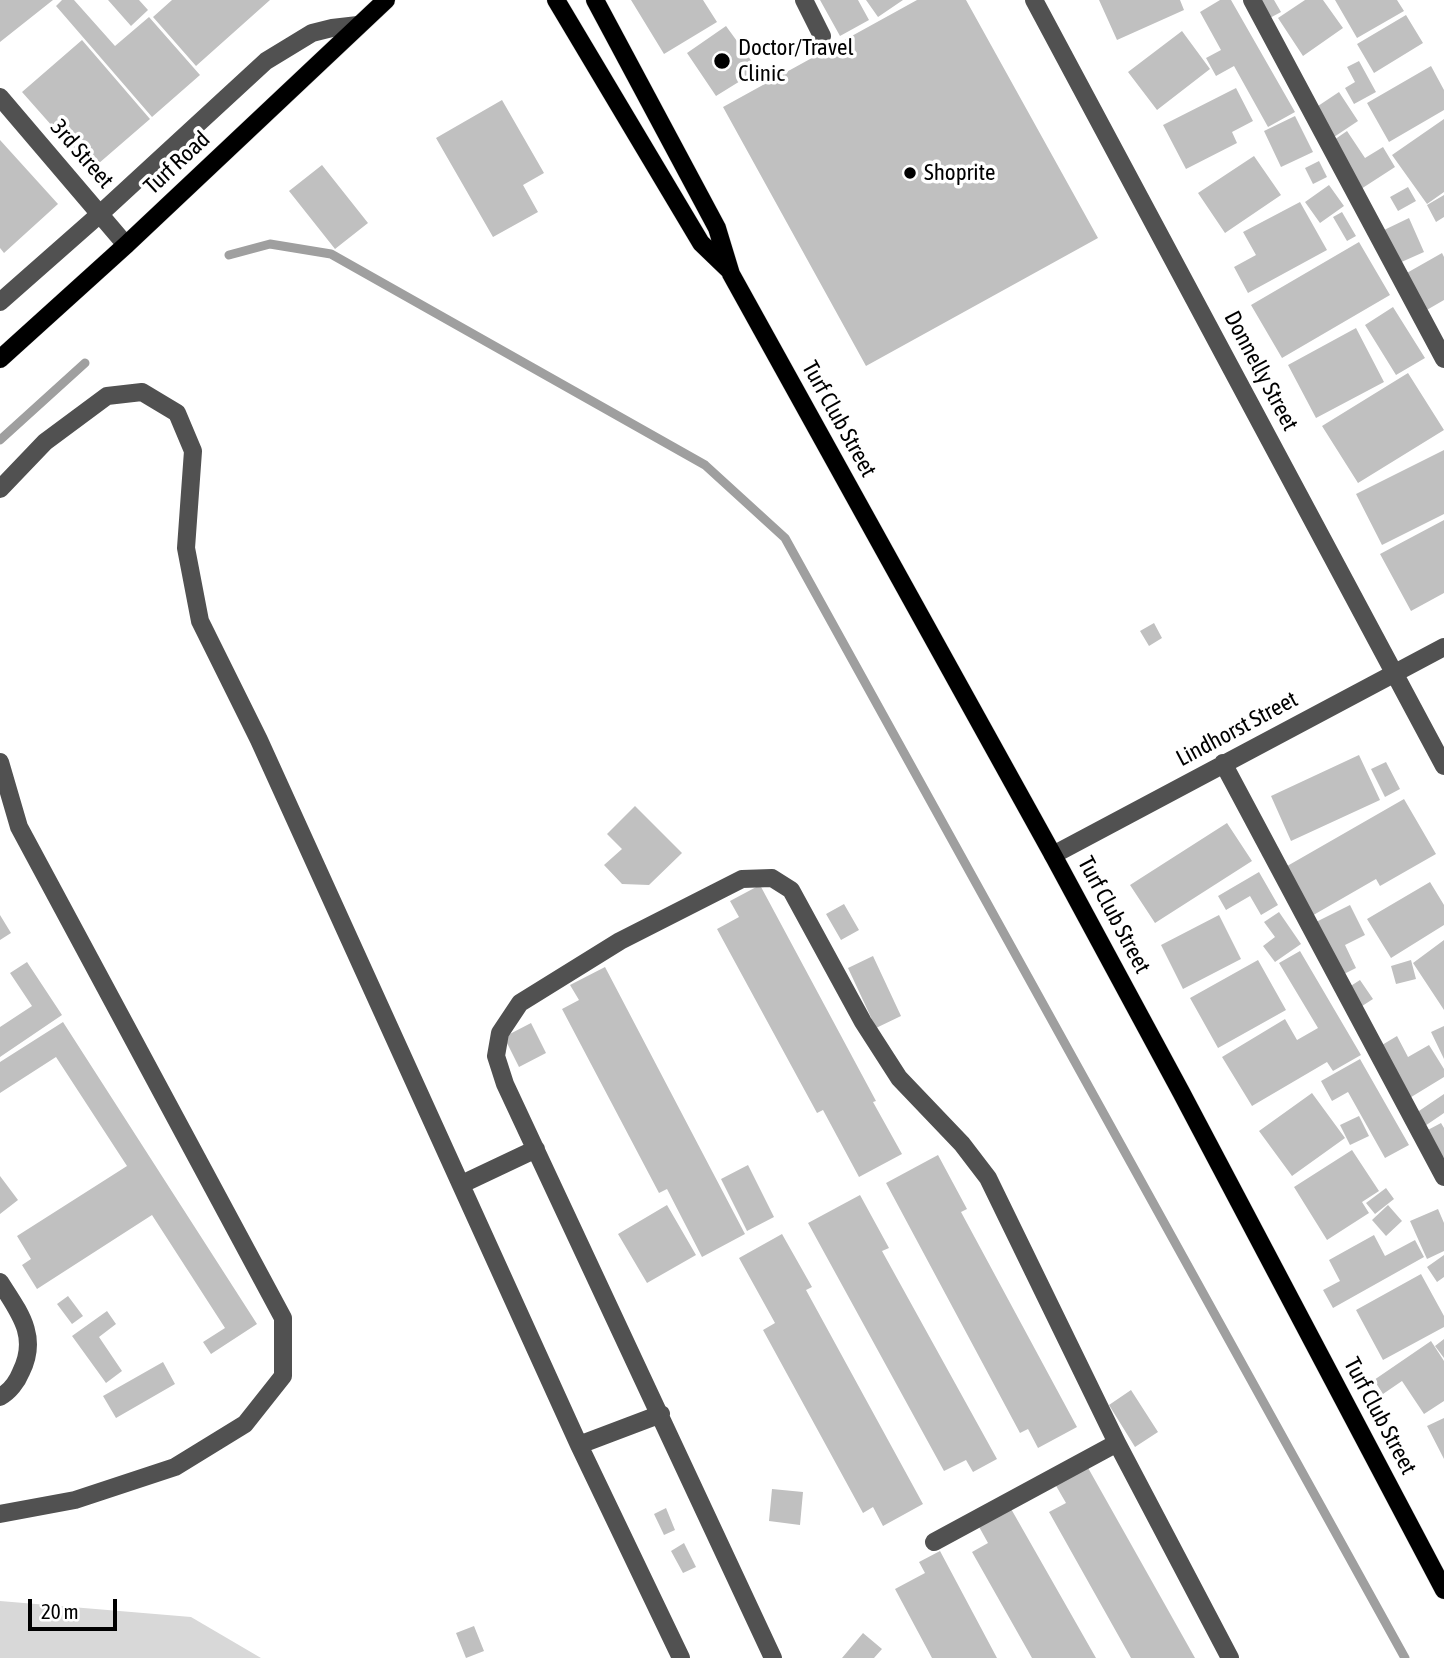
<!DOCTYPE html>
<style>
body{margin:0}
#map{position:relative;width:1444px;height:1658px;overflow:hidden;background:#fff;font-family:"Asap Condensed",sans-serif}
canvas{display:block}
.scale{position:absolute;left:28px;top:1599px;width:89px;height:32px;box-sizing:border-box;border:4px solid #000;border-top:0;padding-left:9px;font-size:21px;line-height:24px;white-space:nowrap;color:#000;-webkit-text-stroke:5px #fff;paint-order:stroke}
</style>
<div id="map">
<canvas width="1444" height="1658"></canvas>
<div class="scale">20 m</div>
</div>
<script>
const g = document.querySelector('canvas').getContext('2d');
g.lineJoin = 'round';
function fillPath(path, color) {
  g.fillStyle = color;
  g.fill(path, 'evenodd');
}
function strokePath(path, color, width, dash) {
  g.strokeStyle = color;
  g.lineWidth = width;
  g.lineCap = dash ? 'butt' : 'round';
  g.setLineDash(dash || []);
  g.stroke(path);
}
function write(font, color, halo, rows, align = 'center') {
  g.font = font + ' "Asap Condensed",sans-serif';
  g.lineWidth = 7;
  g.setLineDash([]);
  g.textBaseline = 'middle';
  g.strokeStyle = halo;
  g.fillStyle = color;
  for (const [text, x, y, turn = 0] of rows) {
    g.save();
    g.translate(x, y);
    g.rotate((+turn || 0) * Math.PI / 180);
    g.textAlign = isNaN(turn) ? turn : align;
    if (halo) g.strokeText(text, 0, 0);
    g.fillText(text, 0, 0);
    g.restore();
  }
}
fillPath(new Path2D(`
 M 0,1601 L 191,1617 L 261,1658 L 0,1658 Z`), '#d8d8d8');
strokePath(new Path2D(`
 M 229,255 L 270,244 L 331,254 L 705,465 L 785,538 L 1405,1658
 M 0,440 L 85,363`), '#9f9f9f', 9);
fillPath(new Path2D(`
 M 0,0 L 53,0 L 0,42 Z
 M 62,0 L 74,0 L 115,46 L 149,17 L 200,75 L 152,117 L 56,6 Z
 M 108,0 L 139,0 L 148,10 L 131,26 Z
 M 172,0 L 270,0 L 196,66 L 153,17 Z
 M 631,0 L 703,0 L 717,22 L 664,54 Z
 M 820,0 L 858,0 L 869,20 L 840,36 Z
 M 866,0 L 903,0 L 878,17 Z
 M 917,0 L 966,0 L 1098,238 L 866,366 L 723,107 Z
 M 1099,0 L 1180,0 L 1184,10 L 1117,40 Z
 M 1220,0 L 1231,0 L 1295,112 L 1268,127 L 1234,66 L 1216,76 L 1206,58 L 1221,50 L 1200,12 Z
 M 1256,0 L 1274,0 L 1281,12 L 1266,20 Z
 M 1305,0 L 1323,0 L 1343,28 L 1303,56 L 1278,18 Z
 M 1335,0 L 1397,0 L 1404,11 L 1357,38 Z
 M 1406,15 L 1423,43 L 1374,73 L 1357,44 Z
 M 726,26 L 758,70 L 716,96 L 687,53 Z
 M 1182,31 L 1210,69 L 1157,110 L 1128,72 Z
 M 82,40 L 150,119 L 91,170 L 22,92 Z
 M 1359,61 L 1376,92 L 1354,104 L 1345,88 L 1355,82 L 1347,67 Z
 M 1431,66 L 1444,90 L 1444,110 L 1389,142 L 1367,103 Z
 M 1236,88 L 1253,121 L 1232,132 L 1237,143 L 1186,169 L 1163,125 Z
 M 1339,92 L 1358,121 L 1334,137 L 1315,108 Z
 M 502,100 L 544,173 L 523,185 L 538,212 L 493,237 L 436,138 Z
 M 1295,116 L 1313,152 L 1281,167 L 1264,131 Z
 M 1444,119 L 1444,192 L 1427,204 L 1392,155 Z
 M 1347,131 L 1365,158 L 1383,147 L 1395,167 L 1361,189 L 1331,142 Z
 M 0,140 L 58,204 L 4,253 L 0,248 Z
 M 1254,156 L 1281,195 L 1225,233 L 1198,193 Z
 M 1319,161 L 1327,177 L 1313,184 L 1305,168 Z
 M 322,165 L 368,223 L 335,249 L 289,191 Z
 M 1329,185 L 1344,206 L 1320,223 L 1305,202 Z
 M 1408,187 L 1416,201 L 1398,211 L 1390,197 Z
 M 1444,195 L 1444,217 L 1436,222 L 1427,205 Z
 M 1300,202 L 1327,250 L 1248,293 L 1234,267 L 1256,255 L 1243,232 Z
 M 1342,212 L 1356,236 L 1347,241 L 1333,217 Z
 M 1409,218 L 1424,252 L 1397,264 L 1382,231 Z
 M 1359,242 L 1390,295 L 1282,358 L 1251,305 Z
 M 1442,253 L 1444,257 L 1444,300 L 1425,311 L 1405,274 Z
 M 1393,307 L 1425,358 L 1396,375 L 1365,325 Z
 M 1356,328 L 1384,382 L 1316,418 L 1288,365 Z
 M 1408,373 L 1444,430 L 1358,483 L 1322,426 Z
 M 1444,450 L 1444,514 L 1382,545 L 1356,494 Z
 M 1444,520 L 1444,593 L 1411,611 L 1380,554 Z
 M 1154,623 L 1162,638 L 1149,646 L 1140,631 Z
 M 1359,755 L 1380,800 L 1291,841 L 1271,796 Z
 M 1386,762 L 1400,789 L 1385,797 L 1371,769 Z
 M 1404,799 L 1436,854 L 1380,886 L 1376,879 L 1310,917 L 1282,869 Z
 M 635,806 L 682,853 L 649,885 L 622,884 L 604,865 L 622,849 L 607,834 Z
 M 1227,823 L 1252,861 L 1155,923 L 1130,885 Z
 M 1259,872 L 1278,905 L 1261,915 L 1250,896 L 1226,910 L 1218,896 Z
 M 1430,882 L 1444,905 L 1444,925 L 1391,958 L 1367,919 Z
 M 760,885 L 876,1101 L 873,1102 L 902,1154 L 859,1177 L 823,1110 L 817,1113 L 717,929 L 739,917 L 730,901 Z
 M 844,904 L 859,930 L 841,940 L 826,914 Z
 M 1350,905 L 1365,935 L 1345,945 L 1356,968 L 1340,976 L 1314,923 Z
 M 1279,912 L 1301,944 L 1275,962 L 1263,946 L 1275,937 L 1264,922 Z
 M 0,915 L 11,933 L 0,940 Z
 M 1219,915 L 1241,959 L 1183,989 L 1161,945 Z
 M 1444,940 L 1444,1010 L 1413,963 Z
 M 1300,951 L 1361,1055 L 1333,1071 L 1327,1062 L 1252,1106 L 1222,1057 L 1285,1019 L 1297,1040 L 1318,1028 L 1279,963 Z
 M 873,956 L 901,1016 L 876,1028 L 848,968 Z
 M 1258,960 L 1286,1010 L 1218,1048 L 1190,998 Z
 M 1411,960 L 1416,979 L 1396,984 L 1391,966 Z
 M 27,962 L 62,1015 L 0,1057 L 0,1027 L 32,1006 L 10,973 Z
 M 605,967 L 745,1234 L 702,1257 L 667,1189 L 659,1193 L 562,1009 L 579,1000 L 570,985 Z
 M 1360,980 L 1373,999 L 1359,1008 L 1346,989 Z
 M 63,1022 L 257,1324 L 211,1354 L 203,1342 L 225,1328 L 152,1215 L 37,1289 L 22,1265 L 31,1259 L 17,1236 L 127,1166 L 56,1057 L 0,1093 L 0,1062 Z
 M 531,1023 L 546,1053 L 519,1067 L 504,1037 Z
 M 1444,1026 L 1444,1059 L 1431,1032 Z
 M 1397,1036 L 1408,1057 L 1429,1045 L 1444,1069 L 1444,1077 L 1408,1099 L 1377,1048 Z
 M 1360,1059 L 1409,1145 L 1385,1158 L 1348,1092 L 1332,1101 L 1321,1081 Z
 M 1312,1093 L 1345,1138 L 1292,1176 L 1259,1131 Z
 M 1444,1094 L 1444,1113 L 1422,1128 L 1413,1115 Z
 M 1359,1116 L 1369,1136 L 1350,1145 L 1340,1125 Z
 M 1441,1123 L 1444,1128 L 1444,1157 L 1439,1159 L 1424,1132 Z
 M 1352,1150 L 1379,1191 L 1362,1202 L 1369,1213 L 1327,1240 L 1294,1187 Z
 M 938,1155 L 967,1209 L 961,1212 L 1077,1427 L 1038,1448 L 1028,1429 L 1020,1433 L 886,1183 Z
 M 748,1165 L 774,1217 L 747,1231 L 721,1179 Z
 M 0,1176 L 18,1200 L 0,1214 Z
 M 1386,1188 L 1394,1199 L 1375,1214 L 1366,1203 Z
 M 860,1195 L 889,1248 L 882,1251 L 997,1459 L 973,1472 L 966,1460 L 944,1471 L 808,1223 Z
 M 667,1205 L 696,1255 L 647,1283 L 618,1234 Z
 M 1388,1205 L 1402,1221 L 1386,1236 L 1372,1220 Z
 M 1438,1209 L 1444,1223 L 1444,1251 L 1427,1259 L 1410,1221 Z
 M 782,1234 L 812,1287 L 806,1290 L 923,1504 L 883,1526 L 873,1507 L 863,1513 L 763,1330 L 775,1323 L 739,1258 Z
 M 1374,1235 L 1385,1256 L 1415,1240 L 1424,1257 L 1333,1308 L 1323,1290 L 1340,1281 L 1329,1260 Z
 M 1444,1255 L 1444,1277 L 1437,1282 L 1427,1267 Z
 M 1421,1274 L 1444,1316 L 1444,1327 L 1383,1360 L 1356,1310 Z
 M 68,1296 L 83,1316 L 72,1324 L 57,1304 Z
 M 107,1311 L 116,1324 L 99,1337 L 122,1371 L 106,1383 L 72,1336 Z
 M 1444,1339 L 1444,1358 L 1435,1346 Z
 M 1431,1341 L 1444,1361 L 1444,1401 L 1424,1414 L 1402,1381 L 1383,1394 L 1374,1380 Z
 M 163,1362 L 175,1384 L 116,1418 L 103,1396 Z
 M 1131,1390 L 1158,1432 L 1135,1447 L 1109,1405 Z
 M 1444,1418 L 1444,1459 L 1427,1426 Z
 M 1087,1466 L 1195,1658 L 1131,1658 L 1049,1512 L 1066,1503 L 1055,1484 Z
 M 772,1489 L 803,1492 L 800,1525 L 769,1521 Z
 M 1010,1507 L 1096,1658 L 1032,1658 L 972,1552 L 988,1543 L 978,1525 Z
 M 666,1508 L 675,1530 L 664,1535 L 654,1514 Z
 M 684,1543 L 696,1567 L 683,1573 L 671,1551 Z
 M 940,1551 L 997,1658 L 932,1658 L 895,1589 L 925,1573 L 919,1562 Z
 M 474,1626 L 484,1651 L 466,1658 L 456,1633 Z
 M 863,1633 L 882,1649 L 874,1658 L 842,1658 Z`), '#c0c0c0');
const major = new Path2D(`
 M 556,0 L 701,243 L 729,270
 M 595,0 L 717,228 L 731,274 L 1053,855 L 1181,1092 L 1444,1590
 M 0,359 L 126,245 L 386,0`);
strokePath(major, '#dbdbdb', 19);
strokePath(new Path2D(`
 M 804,0 L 822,36
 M 1034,0 L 1444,766
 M 1252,0 L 1444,359
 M 0,97 L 126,245
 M 0,302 L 101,213 L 266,61 L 312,33 L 332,28 L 358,25
 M 0,489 L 45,442 L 107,396 L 142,392 L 177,413 L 193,451 L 186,548 L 200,621 L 259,740 L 579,1445 L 681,1658
 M 0,762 L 19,827 L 283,1318 L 283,1376 L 245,1424 L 175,1467 L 75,1500 L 0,1514
 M 1223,763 L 1444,1177
 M 1053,855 L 1444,647
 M 462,1184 L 536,1149
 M 0,1282 C 19,1312 39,1336 21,1372 C 17,1382 9,1392 0,1397
 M 579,1445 L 661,1414
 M 934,1542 L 1117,1443
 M 773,1658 L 505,1084 L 496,1056 L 500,1033 L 520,1003 L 620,941 L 742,879 L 772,878 L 791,890 L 863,1022 L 899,1078 L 962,1144 L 988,1178 L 1117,1443 L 1230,1658`), '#515151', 18);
strokePath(major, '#000', 18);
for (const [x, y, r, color] of [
 [722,61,9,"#000"],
 [910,173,7,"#000"]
]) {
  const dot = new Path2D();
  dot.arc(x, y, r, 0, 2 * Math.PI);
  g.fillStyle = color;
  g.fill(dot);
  strokePath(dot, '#fff', 2.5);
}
write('23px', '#000', '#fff', [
 ["Doctor/Travel",738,48],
 ["Clinic",738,74],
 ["Shoprite",924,173]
], 'left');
write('23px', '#000', '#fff', [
 ["3rd Street",82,154,49],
 ["Turf Road",177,163,-43],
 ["Donnelly Street",1261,371,62],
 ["Turf Club Street",839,419,61],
 ["Lindhorst Street",1237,729,-28],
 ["Turf Club Street",1114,915,62],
 ["Turf Club Street",1380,1416,62]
]);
</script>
